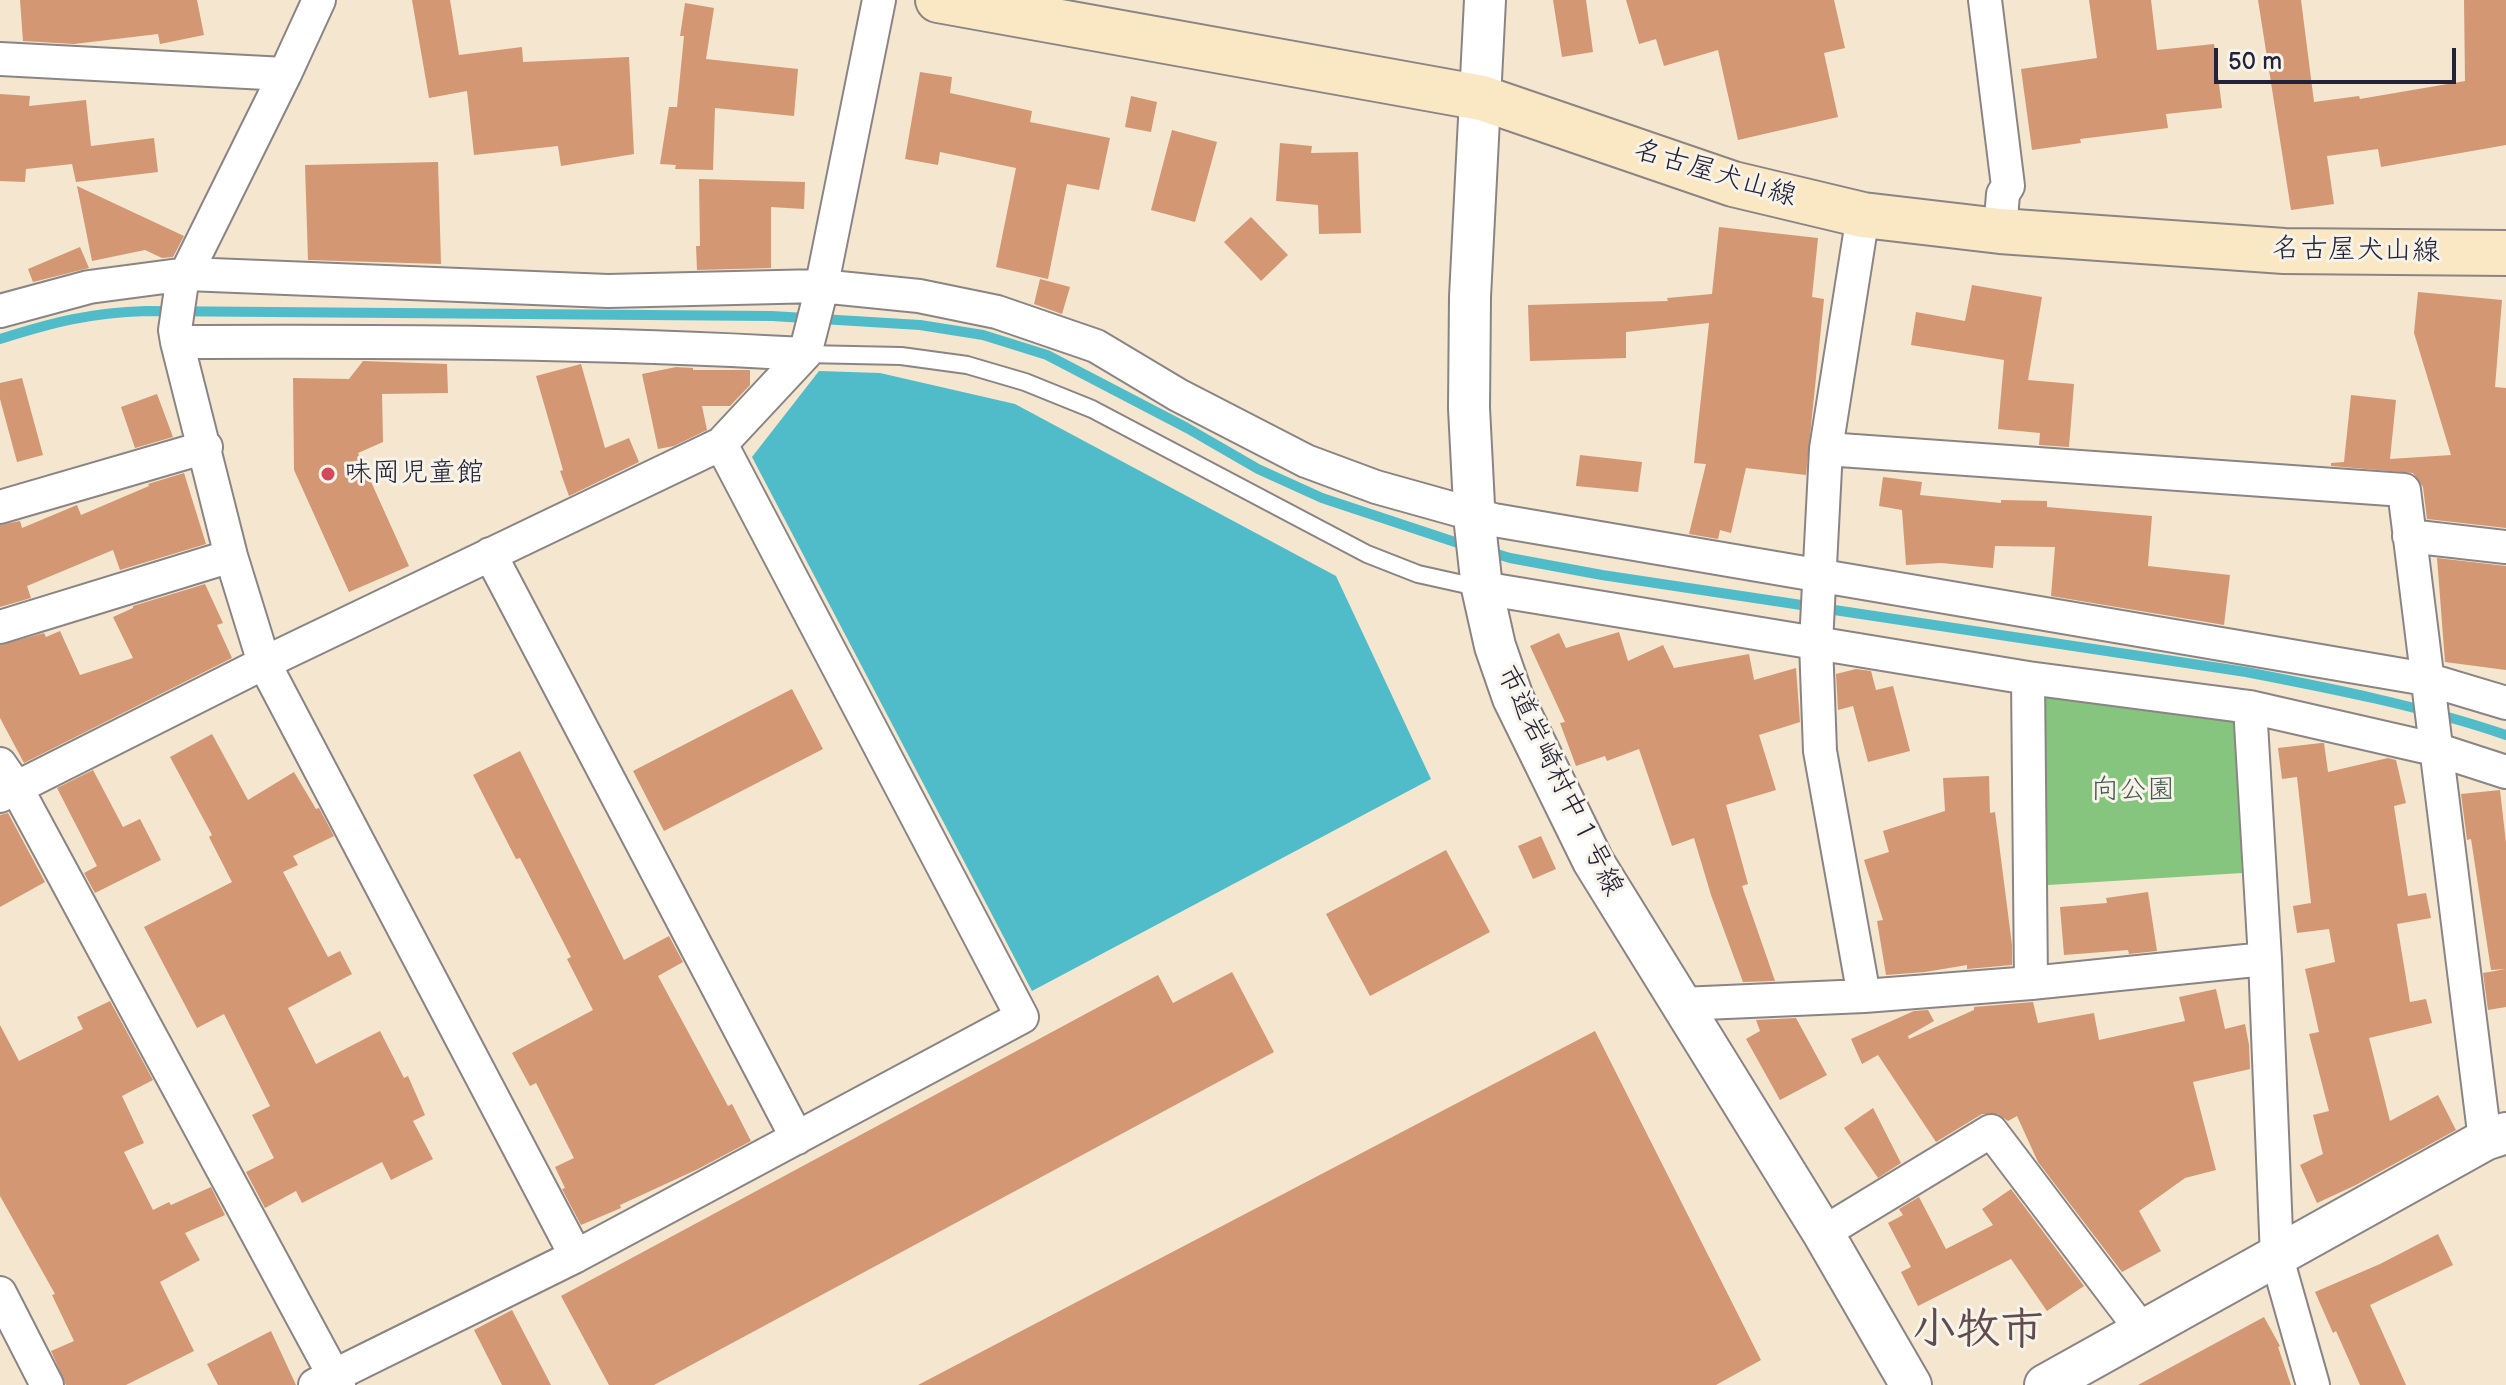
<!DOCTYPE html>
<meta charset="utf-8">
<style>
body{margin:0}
#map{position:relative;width:2506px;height:1385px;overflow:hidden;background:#f4e6cf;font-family:"Balsamiq Sans",sans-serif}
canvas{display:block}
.scale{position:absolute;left:2214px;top:48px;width:242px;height:36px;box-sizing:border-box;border:4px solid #22223b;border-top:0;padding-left:10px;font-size:24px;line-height:28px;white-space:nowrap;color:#22223b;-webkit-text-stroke:6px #f7f3e8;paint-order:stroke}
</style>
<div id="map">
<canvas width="2506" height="1385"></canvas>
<div class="scale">50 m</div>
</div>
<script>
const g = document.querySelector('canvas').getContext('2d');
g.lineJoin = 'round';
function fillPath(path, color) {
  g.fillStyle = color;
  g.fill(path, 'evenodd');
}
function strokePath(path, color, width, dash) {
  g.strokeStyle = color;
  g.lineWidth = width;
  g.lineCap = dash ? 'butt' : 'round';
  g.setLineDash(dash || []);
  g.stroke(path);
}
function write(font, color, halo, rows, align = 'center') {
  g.font = font + ' "Balsamiq Sans","Klee One",sans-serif';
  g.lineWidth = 6;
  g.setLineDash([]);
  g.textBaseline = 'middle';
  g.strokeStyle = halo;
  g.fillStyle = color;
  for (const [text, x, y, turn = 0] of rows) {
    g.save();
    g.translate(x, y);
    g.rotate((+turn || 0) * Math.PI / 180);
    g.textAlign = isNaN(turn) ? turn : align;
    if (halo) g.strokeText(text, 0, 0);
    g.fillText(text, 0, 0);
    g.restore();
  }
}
fillPath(new Path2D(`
 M 2043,691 L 2236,716 L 2242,873 L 2048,885 Z`), '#85c57d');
fillPath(new Path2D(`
 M 819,371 L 880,373 L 1015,404 L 1336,576 L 1431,779 L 1032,991 L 752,457 Z`), '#50bcca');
strokePath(new Path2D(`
 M 0,339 C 54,322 89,313 146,311 L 772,316 L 920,325 L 983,335 L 1047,355 L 1187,428 L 1258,469 L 1322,498 L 1467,546
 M 1487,551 L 1510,558 L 1602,575 L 2246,672 C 2334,689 2421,706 2506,735`), '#50bcca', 10);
fillPath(new Path2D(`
 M 20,0 L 197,0 L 204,35 L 160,44 L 158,34 L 74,44 L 23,41 Z
 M 412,0 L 450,0 L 459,55 L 522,47 L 523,62 L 629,57 L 634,154 L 561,166 L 558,146 L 474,155 L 467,91 L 429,98 Z
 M 1553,0 L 1586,0 L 1593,52 L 1562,57 Z
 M 1626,0 L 1834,0 L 1845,48 L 1824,53 L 1838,117 L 1738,140 L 1718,50 L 1664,66 L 1656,39 L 1639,44 Z
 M 2089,0 L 2151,0 L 2157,50 L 2214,44 L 2222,108 L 2166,114 L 2168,128 L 2080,139 L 2081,143 L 2032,150 L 2021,69 L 2097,58 Z
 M 2258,0 L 2301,0 L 2314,102 L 2359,96 L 2360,99 L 2465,81 L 2464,0 L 2506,0 L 2506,145 L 2381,167 L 2378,149 L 2327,156 L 2334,204 L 2291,210 Z
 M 685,3 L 714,8 L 706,59 L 798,69 L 794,116 L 715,108 L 713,170 L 675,169 L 676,165 L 660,164 L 669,107 L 677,107 L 684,36 L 680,36 Z
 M 920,72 L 952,77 L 950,93 L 1032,111 L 1030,122 L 1110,138 L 1099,190 L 1067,184 L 1048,279 L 996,267 L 1016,168 L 940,152 L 938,165 L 905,159 Z
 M 0,94 L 30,96 L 29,106 L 86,100 L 91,146 L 154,138 L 158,172 L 76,182 L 72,164 L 26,169 L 25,182 L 0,181 Z
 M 1131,96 L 1157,102 L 1151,132 L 1125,127 Z
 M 1172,130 L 1217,142 L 1195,222 L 1151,210 Z
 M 1280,143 L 1312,146 L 1311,153 L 1358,152 L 1361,233 L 1319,234 L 1318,205 L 1276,201 Z
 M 438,162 L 441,264 L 308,260 L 305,165 Z
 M 699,179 L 805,182 L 804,209 L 771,207 L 771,268 L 697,270 L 696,246 L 700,246 Z
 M 77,186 L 184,236 L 173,257 L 162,258 L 145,250 L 92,261 Z
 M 1251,217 L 1288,255 L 1261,281 L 1224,242 Z
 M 1719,227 L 1818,238 L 1812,297 L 1824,299 L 1806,475 L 1746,468 L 1731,533 L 1720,530 L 1718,539 L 1689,534 L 1706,464 L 1694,463 L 1709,323 L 1626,332 L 1626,358 L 1530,361 L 1528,305 L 1668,301 L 1667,298 L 1712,294 Z
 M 80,247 L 89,268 L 33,282 L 28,269 Z
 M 1040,279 L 1070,287 L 1062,314 L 1034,304 Z
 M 1972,285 L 2042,297 L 2028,380 L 2074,384 L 2069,447 L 2039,445 L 2040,433 L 1998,429 L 2004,360 L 1911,345 L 1916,312 L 1965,321 Z
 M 2418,292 L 2502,300 L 2495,387 L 2506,388 L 2506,528 L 2427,519 L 2423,487 L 2413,473 L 2331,466 L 2331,463 L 2344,462 L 2351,395 L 2396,400 L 2390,459 L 2451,455 L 2414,333 Z
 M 363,361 L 447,364 L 448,393 L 382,394 L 383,442 L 358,453 L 409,566 L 349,592 L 294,470 L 293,378 L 349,379 Z
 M 581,364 L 605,448 L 629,438 L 639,462 L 569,496 L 560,471 L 563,470 L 536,376 Z
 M 676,367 L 693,368 L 693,370 L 750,370 L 750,385 L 730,406 L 702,406 L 707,430 L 674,446 L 658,449 L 642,374 Z
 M 22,378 L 43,455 L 17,462 L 0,399 L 0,383 Z
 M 157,394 L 173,437 L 135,448 L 121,407 Z
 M 1580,455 L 1642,462 L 1638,492 L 1576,486 Z
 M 184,473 L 206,544 L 120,570 L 113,550 L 27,586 L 31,598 L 0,607 L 0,525 L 20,521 L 22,528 L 77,505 L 81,515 L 149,486 L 148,484 Z
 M 1883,477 L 1922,482 L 1920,495 L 2001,503 L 2001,500 L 2047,501 L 2047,507 L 2152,516 L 2148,566 L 2230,575 L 2224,625 L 2051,596 L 2055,547 L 1995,546 L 1993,568 L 1941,563 L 1906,565 L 1902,510 L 1879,506 Z
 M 2437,558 L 2506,566 L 2506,670 L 2445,662 Z
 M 205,584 L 223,623 L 217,625 L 232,658 L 24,763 L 0,718 L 0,645 L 44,633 L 46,637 L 60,631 L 80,675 L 133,658 L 113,617 L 133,608 L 133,606 Z
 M 1619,632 L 1628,661 L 1663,645 L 1674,668 L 1749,654 L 1754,680 L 1796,668 L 1800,722 L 1759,735 L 1776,790 L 1726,805 L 1748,884 L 1742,886 L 1775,981 L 1743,982 L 1711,895 L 1694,838 L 1672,846 L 1639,749 L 1607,761 L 1605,756 L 1576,766 L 1560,723 L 1565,722 L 1530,646 L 1559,633 L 1566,648 Z
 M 1856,669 L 1871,671 L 1876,690 L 1893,686 L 1910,751 L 1868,762 L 1853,706 L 1838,710 L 1836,674 Z
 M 792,689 L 823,749 L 664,831 L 633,771 Z
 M 212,734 L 248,800 L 294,772 L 316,809 L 319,808 L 334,836 L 293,856 L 298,865 L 283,872 L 328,957 L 340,951 L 352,974 L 288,1008 L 316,1064 L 380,1031 L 404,1078 L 408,1076 L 425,1115 L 413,1121 L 433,1159 L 391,1180 L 382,1162 L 302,1203 L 296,1191 L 265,1208 L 246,1172 L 274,1158 L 252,1115 L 270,1106 L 224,1014 L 197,1028 L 144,927 L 232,882 L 209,837 L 212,835 L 170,757 Z
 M 2321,743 L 2324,743 L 2328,772 L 2388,758 L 2396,760 L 2406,803 L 2394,806 L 2408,896 L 2426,893 L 2431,918 L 2397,924 L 2410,1002 L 2426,999 L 2432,1023 L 2369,1038 L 2390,1121 L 2438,1095 L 2456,1130 L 2356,1185 L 2317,1203 L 2300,1165 L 2323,1154 L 2313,1115 L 2329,1111 L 2309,1034 L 2319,1032 L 2305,969 L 2335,962 L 2329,929 L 2297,933 L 2293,906 L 2311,903 L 2297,777 L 2282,779 L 2278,748 Z
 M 520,751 L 624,960 L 669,936 L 683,962 L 658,976 L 728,1106 L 732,1104 L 751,1141 L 698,1169 L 620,1205 L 621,1208 L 581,1225 L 562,1189 L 565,1188 L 555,1167 L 574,1158 L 536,1083 L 530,1086 L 512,1053 L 593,1010 L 567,959 L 571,957 L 520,858 L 516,859 L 473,775 Z
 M 93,770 L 123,827 L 140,819 L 161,860 L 95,893 L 84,873 L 97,866 L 57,788 Z
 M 1989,776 L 1990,813 L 1995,812 L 2012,945 L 2012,965 L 1967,969 L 1967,965 L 1925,972 L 1886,975 L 1877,921 L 1883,920 L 1864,860 L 1889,852 L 1883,831 L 1945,811 L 1943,778 Z
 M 2500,790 L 2506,843 L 2506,969 L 2491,970 L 2471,839 L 2467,840 L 2461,794 Z
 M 8,813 L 45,882 L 0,907 L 0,815 Z
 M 1541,836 L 1556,869 L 1533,879 L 1518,846 Z
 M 1446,850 L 1490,932 L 1370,996 L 1326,914 Z
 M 2148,892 L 2157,951 L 2129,954 L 2128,950 L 2064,955 L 2060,907 L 2107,903 L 2106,898 Z
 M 2506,969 L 2506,1007 L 2488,1010 L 2483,973 Z
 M 1232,972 L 1274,1052 L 654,1385 L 609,1385 L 561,1296 L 1158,975 L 1173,1003 Z
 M 2216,989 L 2225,1029 L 2245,1024 L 2249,1045 L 2250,1069 L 2193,1082 L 2216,1170 L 2185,1178 L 2139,1211 L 2161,1251 L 2122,1272 L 2038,1162 L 2017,1116 L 2008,1121 L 1998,1114 L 1982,1114 L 1936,1142 L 1878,1055 L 1862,1064 L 1851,1039 L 1914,1011 L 1928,1010 L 1934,1021 L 1908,1036 L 1909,1039 L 1974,1010 L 1974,1007 L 2033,1002 L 2038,1023 L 2094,1013 L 2099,1040 L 2185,1021 L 2179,997 Z
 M 110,1001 L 153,1080 L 122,1096 L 144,1143 L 124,1152 L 153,1210 L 169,1202 L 171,1205 L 211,1187 L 225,1215 L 185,1233 L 200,1260 L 160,1282 L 194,1351 L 126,1385 L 66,1385 L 51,1351 L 74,1341 L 52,1295 L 55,1294 L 0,1196 L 0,1025 L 19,1061 L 83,1029 L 77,1017 Z
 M 1796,1018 L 1827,1075 L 1780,1100 L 1746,1039 L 1760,1031 L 1756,1020 Z
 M 1595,1031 L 1761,1360 L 1716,1385 L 918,1385 Z
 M 1873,1108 L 1901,1163 L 1878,1178 L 1844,1128 Z
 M 2011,1189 L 2084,1286 L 2047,1311 L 2011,1259 L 1918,1306 L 1901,1272 L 1911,1267 L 1888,1223 L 1903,1215 L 1899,1209 L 1919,1197 L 1946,1249 L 1993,1225 L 1982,1209 Z
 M 2438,1234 L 2453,1265 L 2370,1305 L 2406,1385 L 2360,1385 L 2336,1331 L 2333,1333 L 2315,1292 L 2380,1264 Z
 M 512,1310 L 551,1385 L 502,1385 L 474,1330 Z
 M 2264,1317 L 2280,1346 L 2278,1347 L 2291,1385 L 2138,1385 Z
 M 271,1331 L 296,1385 L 218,1385 L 207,1364 Z`), '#d39773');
const service = new Path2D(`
 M 805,354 L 901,356 L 967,365 L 1025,382 L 1092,409 L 1367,554 L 1418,574 L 1481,588`);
const minor = new Path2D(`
 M 319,0 L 285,74 L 182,282 L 175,330 L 177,342 L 231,556 L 264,663 L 576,1256
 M 1985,0 L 2008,186 L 2003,194 L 2000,231
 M 0,59 L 285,74
 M 1863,215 L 1826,449 L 1816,643 L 1820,751 L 1864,996
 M 0,311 L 89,287 L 187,274 L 608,291 L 820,286 L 919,296 L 997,312 L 1096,346 L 1178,395 L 1306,461 L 1376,487 L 1494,520 L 2426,679 L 2506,703
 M 177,342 C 387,341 596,342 805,354
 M 1826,449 L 2404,490 L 2485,1140
 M 0,507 L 206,447
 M 2409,536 L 2506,547
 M 490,554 L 797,1138
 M 1482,588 L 2028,678 L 2250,707 L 2438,750 L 2506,772
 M 0,627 L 231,556
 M 2028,678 L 2031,983
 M 2250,707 L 2265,959 L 2277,1258 L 2313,1385
 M 0,764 L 16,787 L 339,1385
 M 0,796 L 264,663 L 721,444 L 805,354 L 819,299 L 879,0
 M 1681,1004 L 1864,996 L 2031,983 L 2265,959
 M 1823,1233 L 1991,1131 L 2141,1329
 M 0,1293 L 47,1385
 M 315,1385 L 576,1256 L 1022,1017 L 721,444`);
const tertiary = new Path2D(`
 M 1485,0 L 1470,297 L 1469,408 L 1475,525 L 1482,588 L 1495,646 L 1513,698 L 1593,861 L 1823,1233 L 1911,1385
 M 2045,1385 L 2485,1140 L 2506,1133`);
const secondary = new Path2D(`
 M 938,0 L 1482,98 L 1733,184 L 1863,215 L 2000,231 L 2284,251 L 2506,253`);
strokePath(service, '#8b8485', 20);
strokePath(minor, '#8b8485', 36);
strokePath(tertiary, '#8b8485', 44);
strokePath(secondary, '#8b8485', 48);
strokePath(service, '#fff', 16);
strokePath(minor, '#fff', 32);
strokePath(tertiary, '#fff', 40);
strokePath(secondary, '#fae7c3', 44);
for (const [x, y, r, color] of [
 [328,474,8,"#d1495b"]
]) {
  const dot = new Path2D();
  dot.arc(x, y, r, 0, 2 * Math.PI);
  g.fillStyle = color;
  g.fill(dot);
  strokePath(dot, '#f7f3e8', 3);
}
write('28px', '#22223b', '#f7f3e8', [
 ["名古屋犬山線",1715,174,17],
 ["名古屋犬山線",2356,251,1],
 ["市道岩崎村中１号線",1559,781,64]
]);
write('28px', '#22223b', '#f7f3e8', [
 ["味岡児童館",344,474]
], 'left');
write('28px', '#455b52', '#f7f3e8', [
 ["向公園",2133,791]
]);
write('bold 44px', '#604b4f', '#f7f3e8', [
 ["小牧市",1978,1332]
]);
</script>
